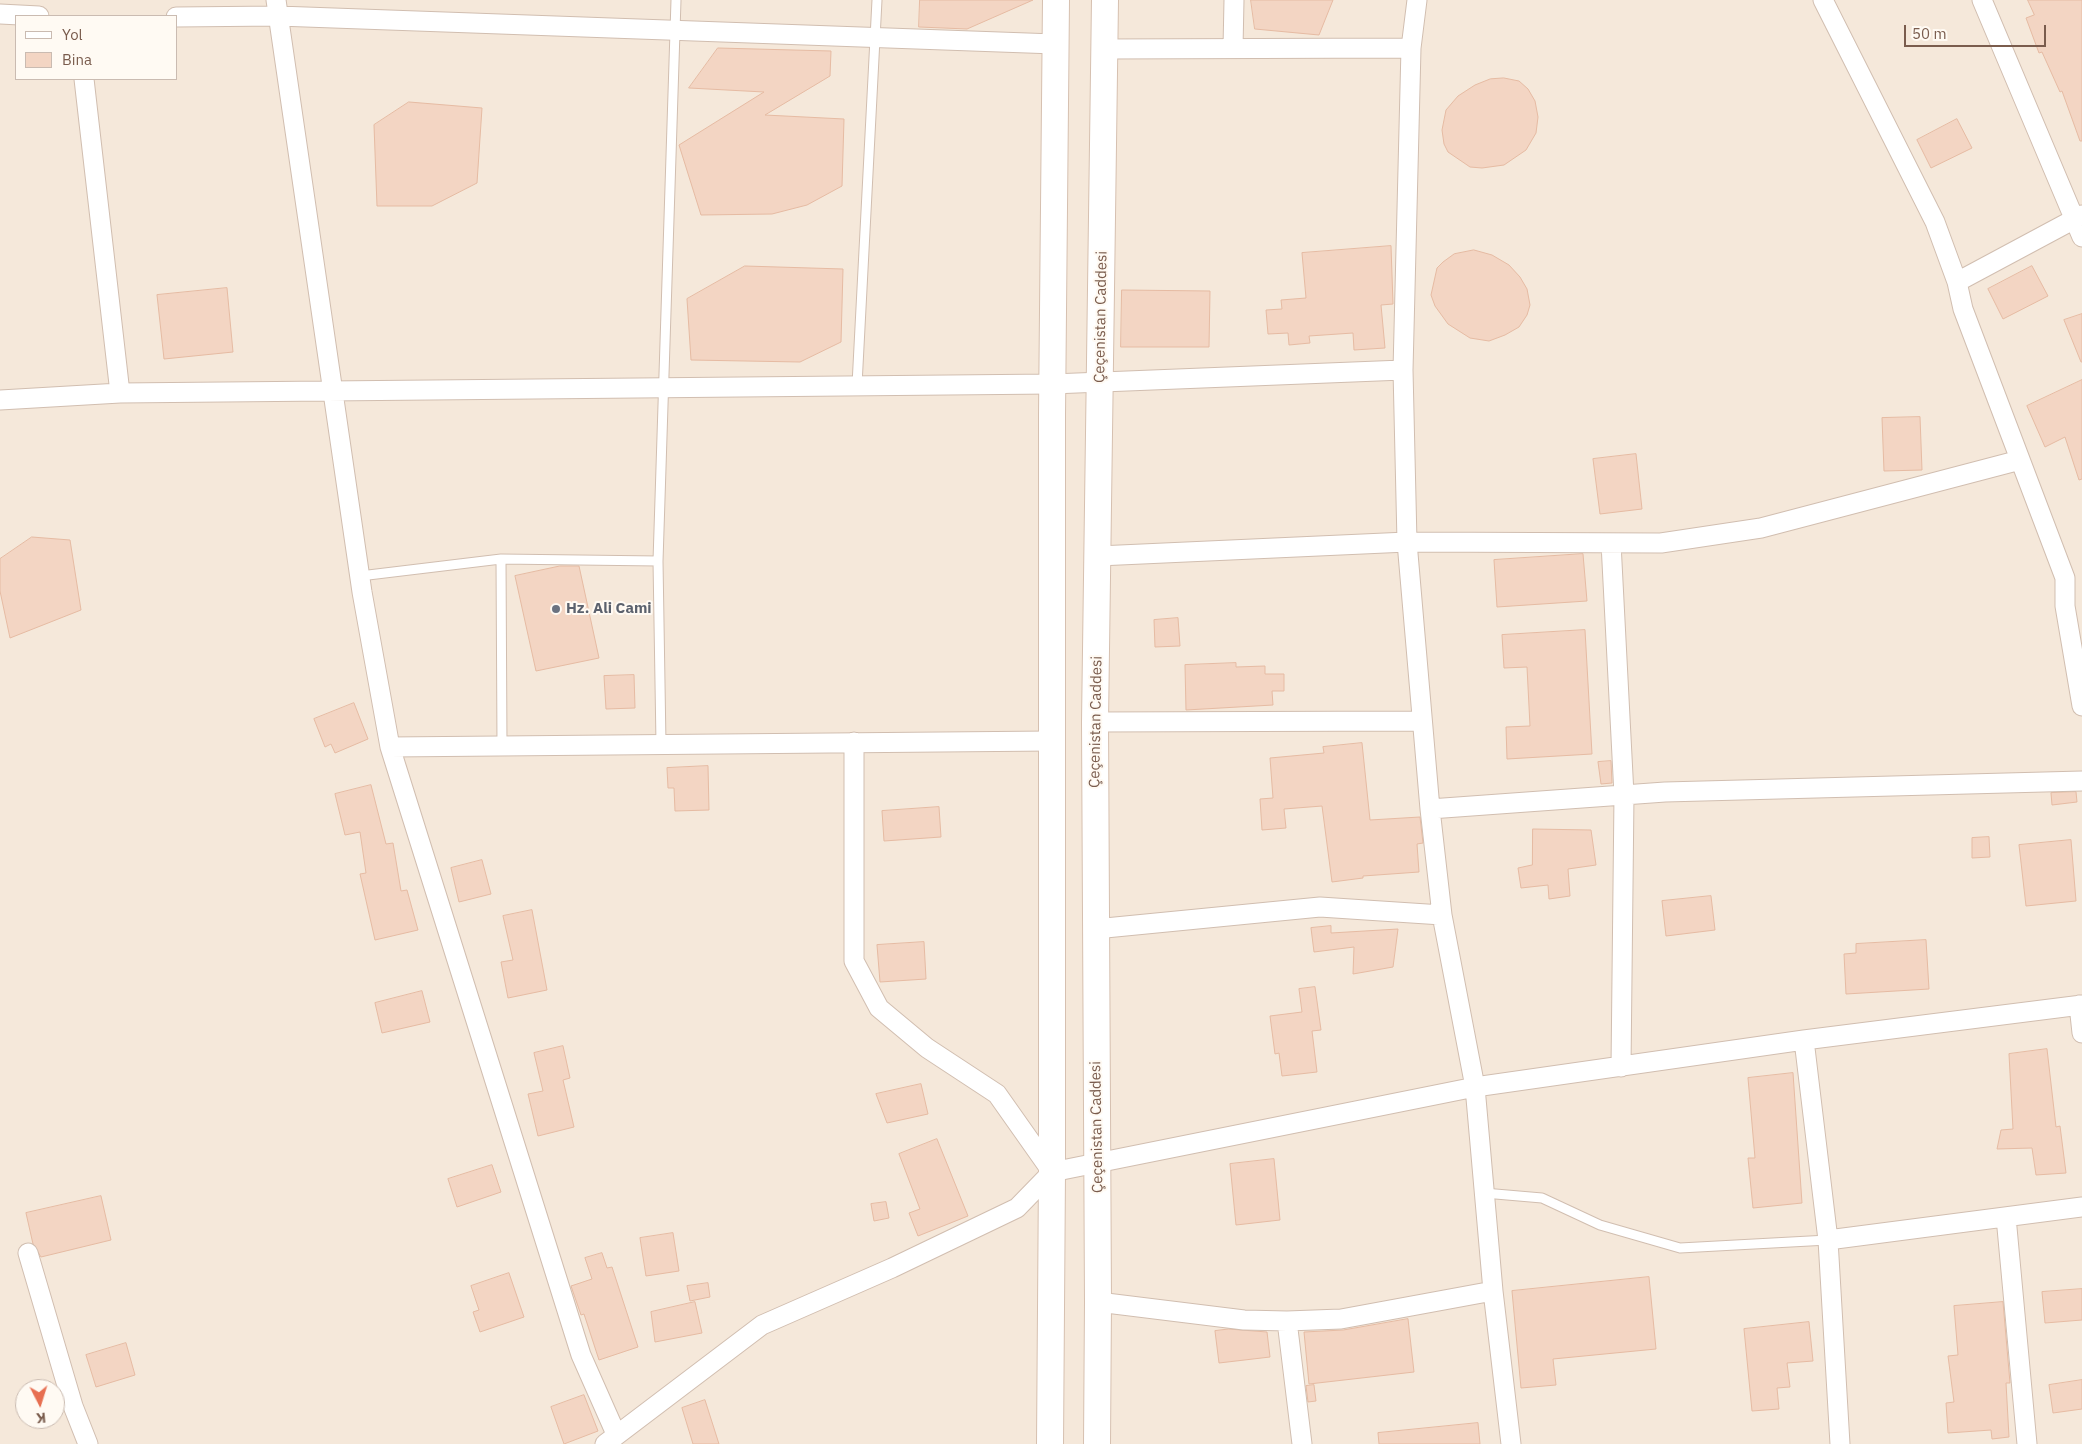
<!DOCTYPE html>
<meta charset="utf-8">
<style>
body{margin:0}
#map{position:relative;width:2082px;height:1444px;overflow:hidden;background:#fdf6ec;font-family:"IBM Plex Sans",sans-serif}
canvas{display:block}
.legend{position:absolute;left:15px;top:15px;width:162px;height:65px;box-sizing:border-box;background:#fffaf3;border:1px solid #cabbb1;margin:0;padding:6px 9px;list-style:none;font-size:15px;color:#7a5c4d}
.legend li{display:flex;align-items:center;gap:10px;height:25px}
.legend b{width:25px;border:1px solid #cabbb1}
.north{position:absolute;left:15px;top:1379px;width:50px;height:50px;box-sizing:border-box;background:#fffaf3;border:1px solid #cabbb1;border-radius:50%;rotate:175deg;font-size:14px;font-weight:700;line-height:20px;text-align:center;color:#7a5c4d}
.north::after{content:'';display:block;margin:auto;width:18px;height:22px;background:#e76f51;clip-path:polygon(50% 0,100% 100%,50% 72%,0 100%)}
.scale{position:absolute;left:1904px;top:25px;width:142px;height:22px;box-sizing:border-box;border:2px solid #7a5c4d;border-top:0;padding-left:6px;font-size:15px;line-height:18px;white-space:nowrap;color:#7a5c4d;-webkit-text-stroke:4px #fffaf3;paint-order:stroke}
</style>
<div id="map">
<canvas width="2082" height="1444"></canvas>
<ul class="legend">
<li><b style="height:6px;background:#fff"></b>Yol</li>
<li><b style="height:14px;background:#f3d5c3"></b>Bina</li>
</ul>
<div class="north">K</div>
<div class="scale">50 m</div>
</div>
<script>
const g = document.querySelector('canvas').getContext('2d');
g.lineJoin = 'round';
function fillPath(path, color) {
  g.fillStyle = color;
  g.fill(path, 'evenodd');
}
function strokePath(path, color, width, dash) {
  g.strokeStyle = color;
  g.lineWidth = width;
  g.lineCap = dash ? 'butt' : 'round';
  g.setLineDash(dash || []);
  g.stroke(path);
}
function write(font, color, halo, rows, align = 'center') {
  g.font = font + ' "IBM Plex Sans",sans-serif';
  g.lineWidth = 4;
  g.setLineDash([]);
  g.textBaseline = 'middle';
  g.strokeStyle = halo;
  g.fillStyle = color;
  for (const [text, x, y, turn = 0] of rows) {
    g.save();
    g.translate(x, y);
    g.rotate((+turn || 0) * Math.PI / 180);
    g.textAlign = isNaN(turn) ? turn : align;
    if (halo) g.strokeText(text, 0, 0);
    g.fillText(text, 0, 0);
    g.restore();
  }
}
fillPath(new Path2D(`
 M 0,0 L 2082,0 L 2082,1444 L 0,1444 ZM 16,16 L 176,16 L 176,79 L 16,79 ZM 25,1389 L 55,1389 L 55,1419 L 25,1419 Z`), '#f5e8da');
const building = new Path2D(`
 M 920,0 L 1033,0 L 967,29 L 919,27 Z
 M 1251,0 L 1333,0 L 1319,35 L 1255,29 Z
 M 2028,0 L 2082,0 L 2082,141 L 2080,141 L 2062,91 L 2060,92 L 2042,52 L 2039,53 L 2026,18 L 2034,15 Z
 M 718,48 L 831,51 L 830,76 L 765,115 L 844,119 L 842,186 L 807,205 L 772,214 L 701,215 L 679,145 L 764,92 L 689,88 Z
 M 1504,78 L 1519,81 L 1528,89 L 1535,101 L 1538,117 L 1536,133 L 1526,150 L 1504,165 L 1482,168 L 1470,167 L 1448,152 L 1444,144 L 1442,130 L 1446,110 L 1458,96 L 1475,85 L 1490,79 Z
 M 409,102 L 482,108 L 477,183 L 432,206 L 377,206 L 374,125 Z
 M 1957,119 L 1972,148 L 1931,168 L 1917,140 Z
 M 1391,246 L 1393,304 L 1381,305 L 1385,348 L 1354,350 L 1353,333 L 1309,336 L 1310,343 L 1289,345 L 1288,333 L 1268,334 L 1266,310 L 1282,309 L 1281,300 L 1306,298 L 1302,253 Z
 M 1474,250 L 1492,255 L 1509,265 L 1520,277 L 1527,289 L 1530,305 L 1527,315 L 1519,327 L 1505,335 L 1489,341 L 1470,338 L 1448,324 L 1435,306 L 1431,295 L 1437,268 L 1443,262 L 1454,254 Z
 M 745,266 L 843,269 L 841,342 L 800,362 L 691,360 L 687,299 Z
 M 2032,266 L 2048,296 L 2003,319 L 1988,289 Z
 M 227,288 L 233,352 L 164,359 L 157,295 Z
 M 1122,290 L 1210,291 L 1209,347 L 1121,347 Z
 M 2082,314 L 2082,362 L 2081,362 L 2064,320 Z
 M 2082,380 L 2082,479 L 2079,480 L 2065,437 L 2045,447 L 2027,406 Z
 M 1920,417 L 1922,470 L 1884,471 L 1882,418 Z
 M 1636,454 L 1642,509 L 1600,514 L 1593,459 Z
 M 32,537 L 70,540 L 81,610 L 10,638 L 0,591 L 0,559 Z
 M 1583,554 L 1587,601 L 1497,607 L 1494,560 Z
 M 560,566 L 579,566 L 599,658 L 536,671 L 515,576 Z
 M 1178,618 L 1180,646 L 1155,647 L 1154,620 Z
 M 1585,630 L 1592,754 L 1507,759 L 1506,727 L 1530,726 L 1527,667 L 1504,668 L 1502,635 Z
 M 1236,663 L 1236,667 L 1265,666 L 1265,674 L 1284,674 L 1284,691 L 1272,691 L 1273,705 L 1186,710 L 1185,665 Z
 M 634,675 L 635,708 L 606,709 L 604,676 Z
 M 354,703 L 368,739 L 335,753 L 331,744 L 325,747 L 314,719 Z
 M 1362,743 L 1370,820 L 1420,817 L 1423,843 L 1417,844 L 1419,872 L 1363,876 L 1363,878 L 1332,882 L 1322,806 L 1284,809 L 1286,828 L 1262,830 L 1260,799 L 1273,798 L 1270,758 L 1324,753 L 1323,747 Z
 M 1611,761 L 1612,783 L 1601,784 L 1598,762 Z
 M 708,766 L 709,810 L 675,811 L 674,788 L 668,788 L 667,768 Z
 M 371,785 L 386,844 L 393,843 L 401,891 L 407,890 L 418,930 L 375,940 L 360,874 L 366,873 L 360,832 L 345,835 L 335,794 Z
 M 2076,792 L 2077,802 L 2052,805 L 2051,793 Z
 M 939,807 L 941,837 L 884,841 L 882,811 Z
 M 1533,829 L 1591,830 L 1596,865 L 1568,869 L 1570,896 L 1549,899 L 1548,885 L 1521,888 L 1518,868 L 1532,865 Z
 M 1989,837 L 1990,857 L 1972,858 L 1972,838 Z
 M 2071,840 L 2076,901 L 2026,906 L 2019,845 Z
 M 482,860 L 491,894 L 459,902 L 451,868 Z
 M 1711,896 L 1715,930 L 1666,936 L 1662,901 Z
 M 532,910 L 547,990 L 508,998 L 501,962 L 513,960 L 503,916 Z
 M 1331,926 L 1331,933 L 1398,929 L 1393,967 L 1353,974 L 1354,947 L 1314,952 L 1311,928 Z
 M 1926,940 L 1929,989 L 1846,994 L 1844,954 L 1856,953 L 1856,944 Z
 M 924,942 L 926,979 L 880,982 L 877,945 Z
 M 1315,987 L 1321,1030 L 1312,1031 L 1317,1072 L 1282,1076 L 1279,1053 L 1275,1054 L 1270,1016 L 1302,1012 L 1299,989 Z
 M 422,991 L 430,1022 L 382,1033 L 375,1003 Z
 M 563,1046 L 570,1078 L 563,1080 L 574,1127 L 538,1136 L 528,1094 L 543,1091 L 534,1053 Z
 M 2047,1049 L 2056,1127 L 2060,1126 L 2066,1173 L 2036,1175 L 2032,1148 L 1997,1149 L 2001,1130 L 2013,1129 L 2009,1054 Z
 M 1793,1073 L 1802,1203 L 1753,1208 L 1748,1158 L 1755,1158 L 1748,1078 Z
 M 921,1084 L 928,1114 L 887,1123 L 876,1094 Z
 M 937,1139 L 968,1216 L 918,1236 L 909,1213 L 920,1209 L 899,1154 Z
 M 1274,1159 L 1280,1220 L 1236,1225 L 1230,1164 Z
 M 492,1165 L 501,1192 L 457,1207 L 448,1179 Z
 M 101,1196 L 111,1240 L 41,1257 L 33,1244 L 26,1213 Z
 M 886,1202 L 889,1218 L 874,1221 L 871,1204 Z
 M 673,1233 L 679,1271 L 646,1276 L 640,1238 Z
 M 602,1253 L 607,1268 L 612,1267 L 638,1347 L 599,1360 L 584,1314 L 581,1315 L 571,1286 L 592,1279 L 585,1258 Z
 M 509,1273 L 524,1317 L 480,1332 L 473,1312 L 479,1310 L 471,1286 Z
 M 1649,1277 L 1656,1349 L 1553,1359 L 1556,1385 L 1521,1388 L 1512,1291 Z
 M 708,1283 L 710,1297 L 690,1301 L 687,1286 Z
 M 2082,1289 L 2082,1320 L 2045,1323 L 2042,1292 Z
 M 695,1302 L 702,1333 L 655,1342 L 651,1312 Z
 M 2003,1302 L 2010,1383 L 2006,1383 L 2009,1437 L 1992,1439 L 1991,1430 L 1948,1433 L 1946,1403 L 1954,1402 L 1948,1356 L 1958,1355 L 1954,1306 Z
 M 1408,1319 L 1414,1372 L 1309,1384 L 1304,1332 L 1343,1330 Z
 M 1809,1322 L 1813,1361 L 1787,1363 L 1790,1387 L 1777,1388 L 1779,1409 L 1752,1411 L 1744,1329 Z
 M 1229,1329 L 1267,1332 L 1270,1357 L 1219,1363 L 1215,1331 Z
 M 126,1343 L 135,1375 L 96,1387 L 86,1355 Z
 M 2082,1380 L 2082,1409 L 2053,1413 L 2049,1385 Z
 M 1314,1385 L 1316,1401 L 1308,1402 L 1306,1386 Z
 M 584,1395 L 598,1431 L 564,1444 L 551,1407 Z
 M 705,1400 L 719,1444 L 693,1444 L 682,1408 Z
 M 1478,1423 L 1480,1444 L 1379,1444 L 1378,1433 Z`);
fillPath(building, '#f3d5c3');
strokePath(building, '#e6bba3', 1);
const service = new Path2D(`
 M 857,385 L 877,0
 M 501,559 L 502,746
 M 360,576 L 501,559 L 658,561
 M 661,744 L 658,561 L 676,0
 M 1484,1193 L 1542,1198 L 1600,1225 L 1680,1248 L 1828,1240`);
const minor = new Path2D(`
 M 276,0 L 362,592 L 390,747 L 581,1355 L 616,1434
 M 1417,0 L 1411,48 L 1403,370 L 1407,542 L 1430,809 L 1442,915 L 1475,1087 L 1493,1291 L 1511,1444
 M 1823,0 L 1935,222 L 1957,282
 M 1982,0 L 2082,237
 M 0,14 L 39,16
 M 176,17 L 278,16 L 1055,44
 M 1233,48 L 1234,0
 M 1105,49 L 1411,48
 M 84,79 L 120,393 L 1052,384 L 1403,370
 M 2082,215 L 1957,282 L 1963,309 L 2065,578 L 2065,606 L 2082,706
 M 0,400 L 120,393
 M 1611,543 L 1624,795 L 1621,1067
 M 1098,556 L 1407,542 L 1661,543 L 1761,528 L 2020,460
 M 1095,722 L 1421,721
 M 854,742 L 854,961 L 879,1008 L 927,1048 L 997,1094 L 1052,1172
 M 390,747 L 1051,741
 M 1430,809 L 1665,792 L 2082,781
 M 1095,929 L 1320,907 L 1442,915
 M 2079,1005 L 2082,1033
 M 1804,1040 L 1828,1240 L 1840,1444
 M 2006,1217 L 2027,1444
 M 1828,1240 L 2082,1207
 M 28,1253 L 73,1406 L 88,1444
 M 1098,1302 L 1244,1320 L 1287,1321 L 1341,1319 L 1493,1291
 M 1287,1321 L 1302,1444
 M 605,1444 L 762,1325 L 892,1268 L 1017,1208 L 1052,1172 L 1475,1087 L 1804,1040 L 2082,1005`);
const secondary = new Path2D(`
 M 1050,1444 L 1052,1172 L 1052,415 L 1056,0
 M 1097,1444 L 1098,1302 L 1095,722 L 1105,0`);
strokePath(service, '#d1beb0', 11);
strokePath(minor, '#d1beb0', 21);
strokePath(secondary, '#d6c0b0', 28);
strokePath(service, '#fff', 9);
strokePath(minor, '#fff', 19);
strokePath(secondary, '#fff', 26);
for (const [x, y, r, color] of [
 [556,609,5,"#6b7280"]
]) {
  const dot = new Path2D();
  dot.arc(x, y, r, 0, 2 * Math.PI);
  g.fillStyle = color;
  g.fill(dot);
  strokePath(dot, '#fffaf3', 2);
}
write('15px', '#7a5c4d', '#fffaf3', [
 ["Çeçenistan Caddesi",1101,317,-89],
 ["Çeçenistan Caddesi",1096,722,-89],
 ["Çeçenistan Caddesi",1097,1127,-91]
]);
write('bold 15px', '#5b616d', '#fffaf3', [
 ["Hz. Ali Cami",566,609]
], 'left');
</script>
